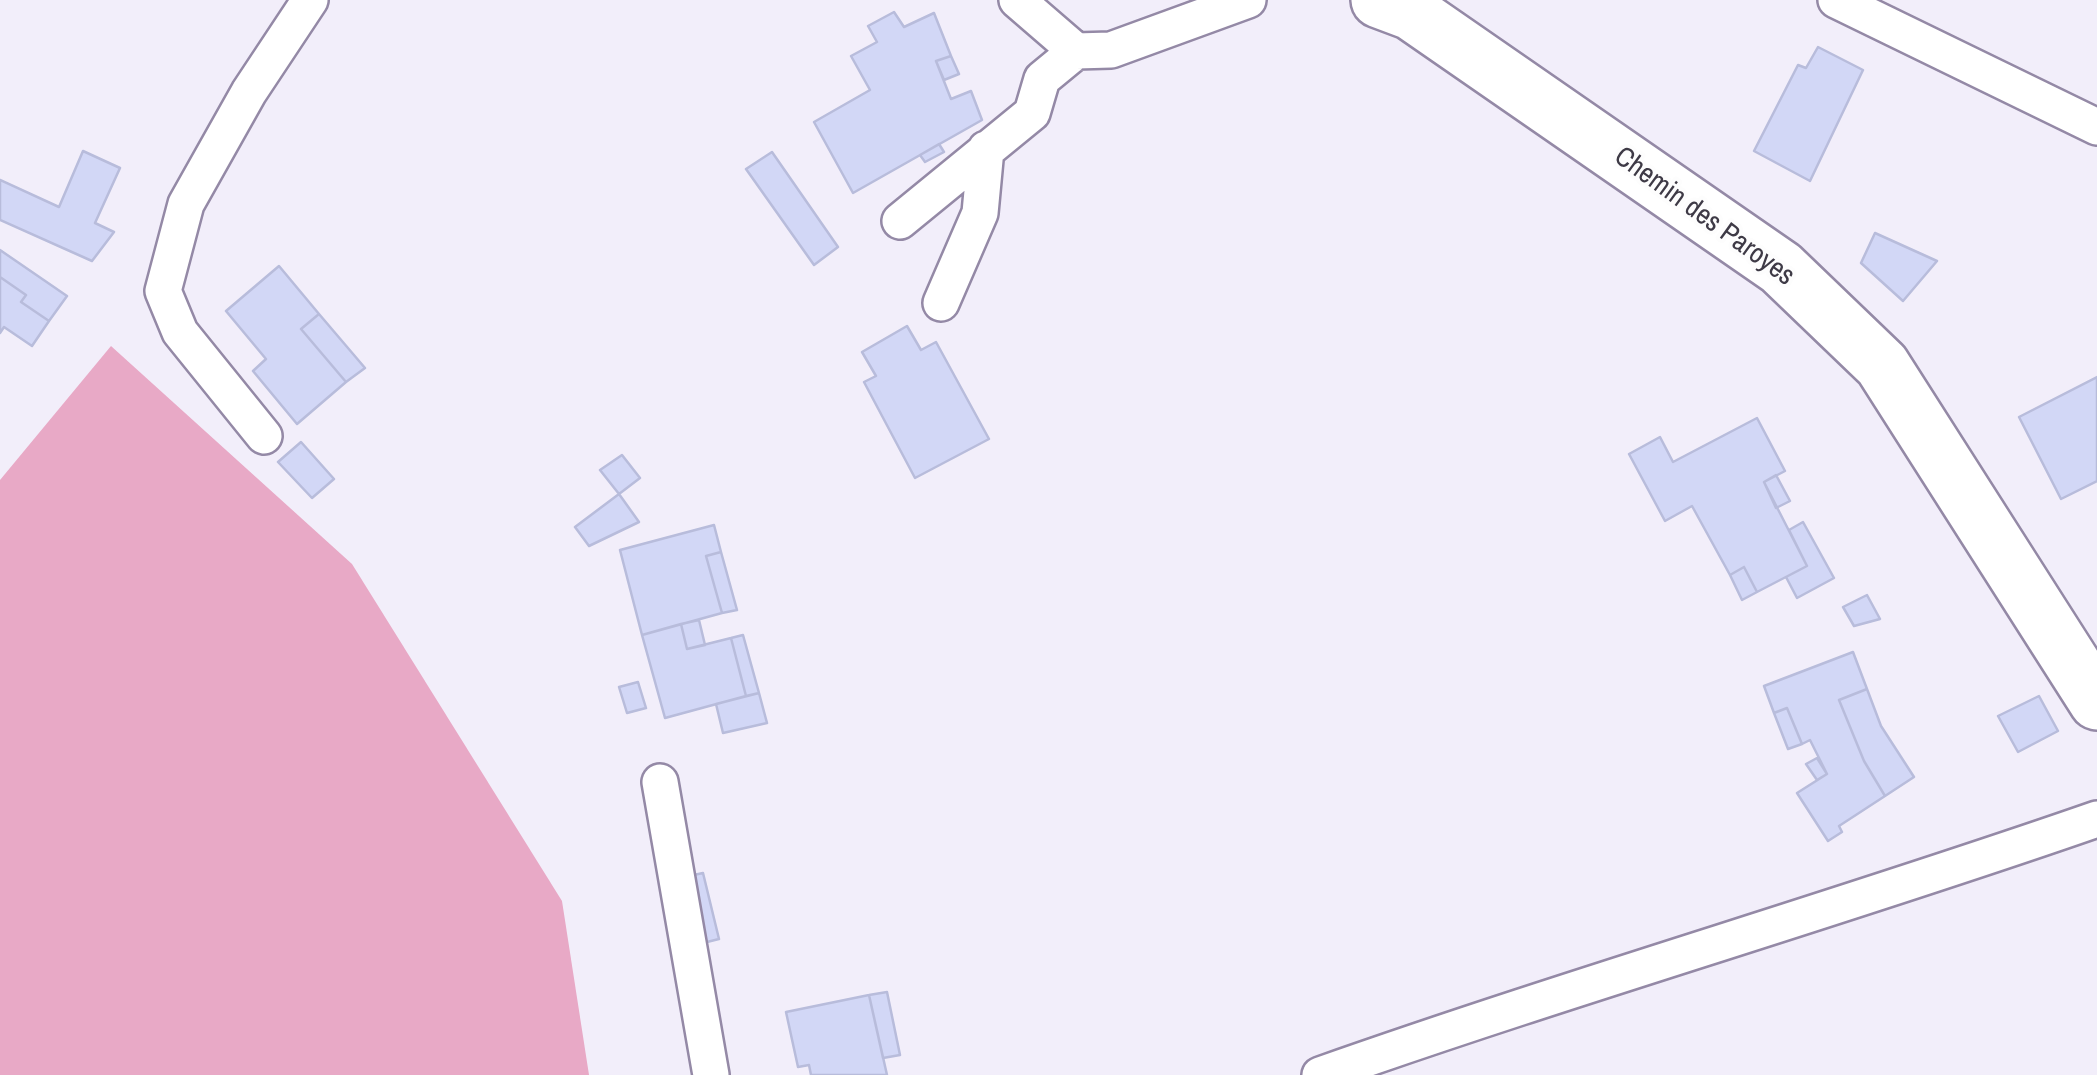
<!DOCTYPE html>
<style>
body{margin:0}
canvas{display:block;background:#f2eefa}
</style>
<canvas width="2097" height="1075"></canvas>
<script>
const g = document.querySelector('canvas').getContext('2d');
g.lineJoin = 'round';
function fillPath(path, color) {
  g.fillStyle = color;
  g.fill(path, 'evenodd');
}
function strokePath(path, color, width, dash) {
  g.strokeStyle = color;
  g.lineWidth = width;
  g.lineCap = dash ? 'butt' : 'round';
  g.setLineDash(dash || []);
  g.stroke(path);
}
function write(font, color, halo, rows, align = 'center') {
  g.font = font + ' "Archivo Narrow",sans-serif';
  g.lineWidth = 8;
  g.setLineDash([]);
  g.textBaseline = 'middle';
  g.strokeStyle = halo;
  g.fillStyle = color;
  for (const [text, x, y, turn = 0] of rows) {
    g.save();
    g.translate(x, y);
    g.rotate((+turn || 0) * Math.PI / 180);
    g.textAlign = isNaN(turn) ? turn : align;
    if (halo) g.strokeText(text, 0, 0);
    g.fillText(text, 0, 0);
    g.restore();
  }
}
fillPath(new Path2D(`
 M 111,346 L 352,564 L 562,901 L 589,1075 L 0,1075 L 0,480 Z`), '#e8a9c6');
const building = new Path2D(`
 M 894,12 L 904,27 L 934,13 L 951,56 L 936,61 L 951,99 L 971,91 L 982,120 L 853,193 L 814,122 L 870,90 L 851,56 L 877,42 L 868,26 Z
 M 1818,47 L 1863,70 L 1810,181 L 1754,151 L 1798,65 L 1806,68 Z
 M 951,56 L 959,74 L 944,80 L 936,61 Z
 M 939,144 L 944,152 L 925,162 L 920,155 Z
 M 83,151 L 120,168 L 95,223 L 114,232 L 92,261 L 0,220 L 0,180 L 59,207 Z
 M 772,152 L 838,247 L 814,265 L 746,169 Z
 M 1875,233 L 1937,261 L 1903,301 L 1861,263 Z
 M 0,250 L 67,296 L 49,321 L 21,302 L 26,295 L 0,277 Z
 M 279,266 L 319,314 L 301,329 L 346,382 L 297,424 L 253,371 L 266,359 L 226,311 Z
 M 0,277 L 26,295 L 21,302 L 49,321 L 32,346 L 4,327 L 0,333 Z
 M 319,314 L 365,368 L 346,382 L 301,329 Z
 M 907,326 L 921,350 L 936,342 L 989,439 L 915,478 L 864,382 L 876,376 L 862,352 Z
 M 2097,377 L 2097,481 L 2061,499 L 2019,417 Z
 M 1757,418 L 1785,471 L 1764,482 L 1807,566 L 1757,592 L 1744,567 L 1730,575 L 1692,506 L 1665,521 L 1629,454 L 1660,437 L 1673,462 Z
 M 301,442 L 334,479 L 312,498 L 278,462 Z
 M 622,455 L 640,478 L 619,494 L 600,470 Z
 M 1776,475 L 1790,501 L 1776,508 L 1764,482 Z
 M 619,494 L 639,522 L 589,546 L 575,527 Z
 M 1803,522 L 1834,578 L 1797,598 L 1786,577 L 1807,566 L 1789,530 Z
 M 714,525 L 721,552 L 706,556 L 722,613 L 642,635 L 620,550 Z
 M 721,552 L 737,610 L 722,613 L 706,556 Z
 M 1744,567 L 1757,592 L 1742,600 L 1730,575 Z
 M 1867,595 L 1880,619 L 1854,626 L 1843,607 Z
 M 699,620 L 705,645 L 687,649 L 681,624 Z
 M 681,624 L 687,649 L 731,638 L 746,696 L 665,718 L 642,635 Z
 M 743,635 L 759,693 L 746,696 L 731,638 Z
 M 1853,652 L 1867,689 L 1839,700 L 1864,761 L 1885,796 L 1839,826 L 1842,832 L 1828,841 L 1797,793 L 1827,774 L 1810,740 L 1802,744 L 1787,708 L 1774,713 L 1764,686 Z
 M 638,682 L 646,708 L 627,713 L 619,687 Z
 M 1867,689 L 1881,726 L 1914,777 L 1885,796 L 1864,761 L 1839,700 Z
 M 759,693 L 767,723 L 723,733 L 716,704 Z
 M 2039,696 L 2058,731 L 2018,752 L 1998,716 Z
 M 1787,708 L 1802,744 L 1788,749 L 1774,713 Z
 M 1817,758 L 1827,774 L 1817,780 L 1806,764 Z
 M 703,873 L 719,939 L 703,943 L 689,876 Z
 M 887,992 L 900,1055 L 883,1058 L 869,995 Z
 M 869,995 L 887,1075 L 811,1075 L 809,1065 L 798,1067 L 786,1012 Z`);
fillPath(building, '#d2d7f6');
strokePath(building, '#b8bcdb', 2.5);
const lane = new Path2D(`
 M 1017,0 L 1076,51
 M 1836,0 L 2097,127
 M 900,221 L 1032,113 L 1042,79 L 1076,51 L 1111,50 L 1248,0
 M 941,303 L 980,213 L 986,149
 M 264,436 L 180,332 L 163,291 L 186,204 L 249,92 L 310,0
 M 660,782 L 711,1075
 M 1320,1075 C 1578,984 1839,909 2097,819`);
const street = new Path2D(`
 M 1379,0 L 1411,12 L 1781,268 L 1882,365 L 2097,702`);
strokePath(lane, '#9489a6', 40);
strokePath(street, '#9489a6', 60);
strokePath(lane, '#fff', 35);
strokePath(street, '#fff', 55);
write('28px', '#3e3a46', '#fdfdfd', [
 ["Chemin des Paroyes",1704,217,36]
]);
</script>
